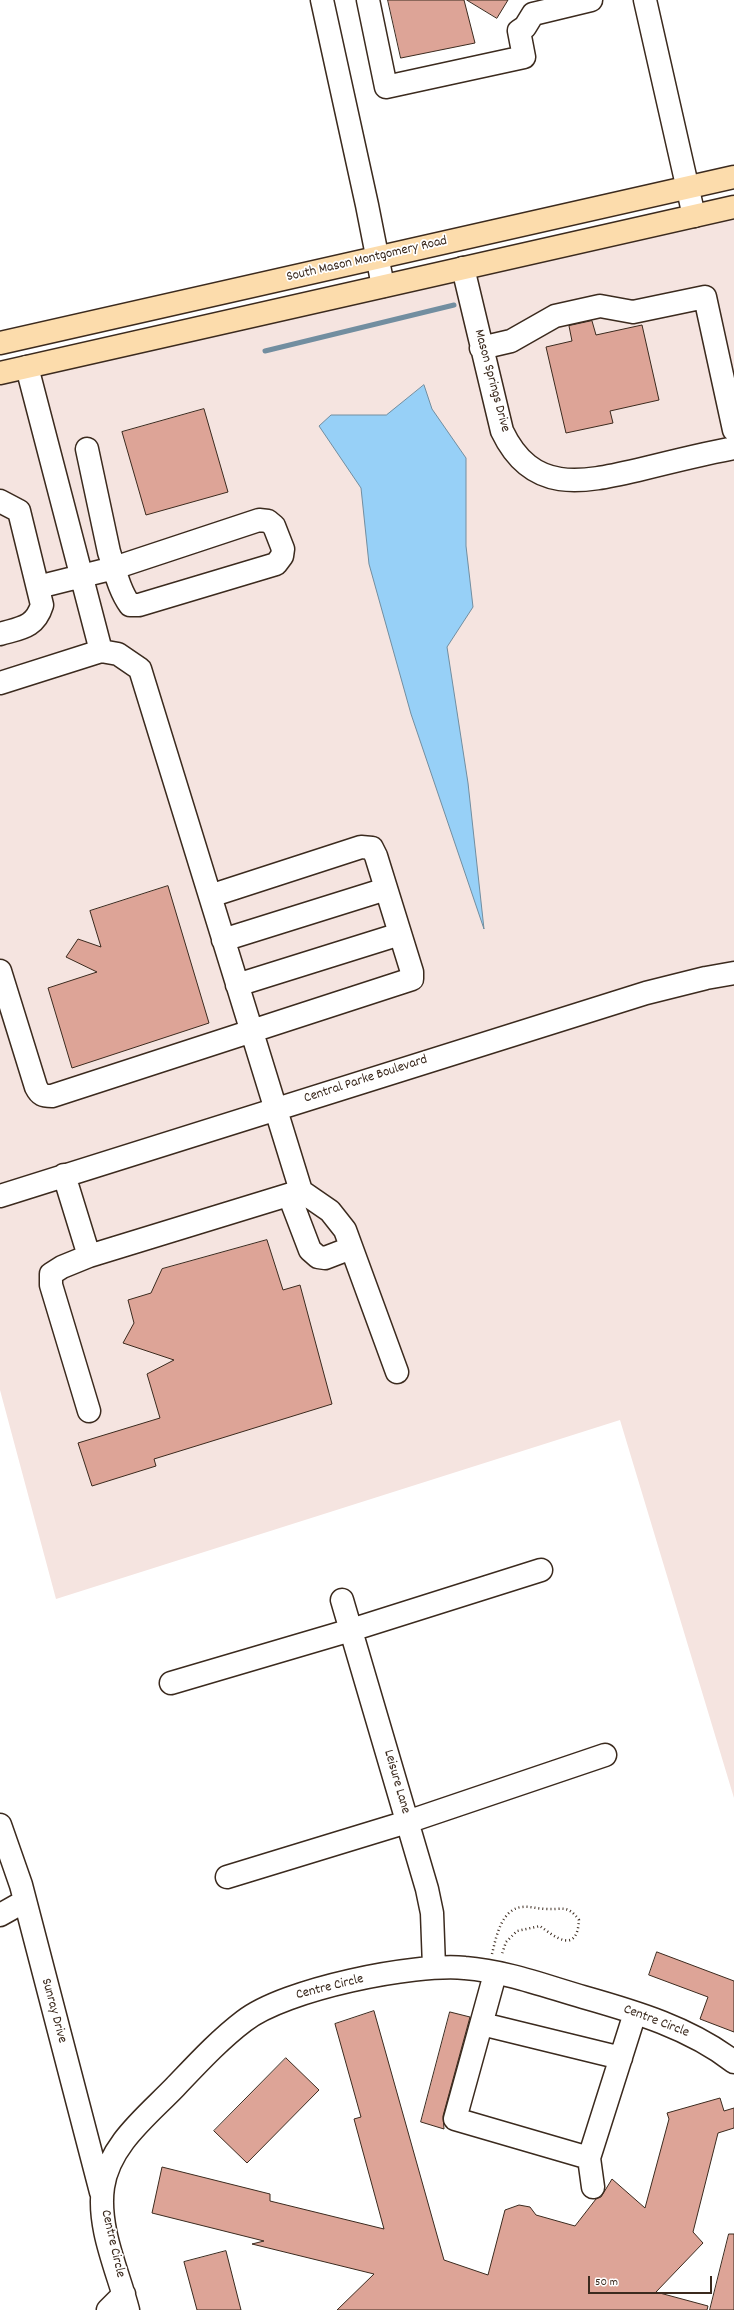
<!DOCTYPE html>
<style>
body{margin:0}
#map{position:relative;width:734px;height:2310px;overflow:hidden;background:#fff;font-family:Dekko,sans-serif}
canvas{display:block}
.scale{position:absolute;left:588px;top:2276px;width:124px;height:18px;box-sizing:border-box;border:2px solid #3b2a1e;border-top:0;padding-left:5px;font-size:12px;line-height:14px;white-space:nowrap;color:#3b2a1e;-webkit-text-stroke:3px #fff;paint-order:stroke}
</style>
<div id="map">
<canvas width="734" height="2310"></canvas>
<div class="scale">50 m</div>
</div>
<script>
const g = document.querySelector('canvas').getContext('2d');
g.lineJoin = 'round';
function fillPath(path, color) {
  g.fillStyle = color;
  g.fill(path, 'evenodd');
}
function strokePath(path, color, width, dash) {
  g.strokeStyle = color;
  g.lineWidth = width;
  g.lineCap = dash ? 'butt' : 'round';
  g.setLineDash(dash || []);
  g.stroke(path);
}
function write(font, color, halo, rows, align = 'center') {
  g.font = font + ' Dekko,sans-serif';
  g.lineWidth = 3.5;
  g.setLineDash([]);
  g.textBaseline = 'middle';
  g.strokeStyle = halo;
  g.fillStyle = color;
  for (const [text, x, y, turn = 0] of rows) {
    g.save();
    g.translate(x, y);
    g.rotate((+turn || 0) * Math.PI / 180);
    g.textAlign = isNaN(turn) ? turn : align;
    if (halo) g.strokeText(text, 0, 0);
    g.fillText(text, 0, 0);
    g.restore();
  }
}
fillPath(new Path2D(`
 M 734,207 L 734,1798 L 620,1420 L 56,1599 L 0,1390 L 0,373 Z`), '#f5e4e0');
const water = new Path2D(`
 M 424,385 L 432,409 L 466,458 L 466,546 L 473,607 L 447,647 L 468,783 L 484,929 L 411,714 L 369,564 L 361,488 L 319,426 L 331,415 L 386,415 Z`);
fillPath(water, '#97d0f7');
strokePath(water, '#728ea0', 1);
strokePath(new Path2D(`
 M 265,351 L 454,305`), '#728ea0', 5);
const building = new Path2D(`
 M 388,0 L 464,0 L 475,43 L 401,58 Z
 M 467,0 L 508,0 L 497,18 Z
 M 592,321 L 596,335 L 642,325 L 659,400 L 610,411 L 613,423 L 566,433 L 546,347 L 572,341 L 569,326 Z
 M 204,409 L 228,492 L 146,515 L 122,432 Z
 M 168,886 L 209,1023 L 72,1068 L 48,988 L 97,972 L 66,957 L 78,939 L 101,947 L 90,911 Z
 M 267,1240 L 283,1290 L 300,1285 L 332,1404 L 154,1459 L 156,1466 L 92,1486 L 78,1443 L 160,1418 L 147,1374 L 174,1360 L 123,1343 L 134,1323 L 128,1300 L 151,1293 L 162,1269 Z
 M 657,1952 L 734,1981 L 734,2032 L 700,2019 L 708,1997 L 649,1975 Z
 M 374,2011 L 444,2260 L 488,2275 L 505,2210 L 519,2205 L 530,2207 L 536,2215 L 575,2226 L 596,2199 L 601,2197 L 612,2179 L 645,2208 L 669,2119 L 667,2113 L 720,2098 L 724,2111 L 734,2108 L 734,2128 L 718,2133 L 693,2232 L 703,2243 L 656,2292 L 708,2306 L 707,2310 L 337,2310 L 374,2274 L 252,2244 L 264,2241 L 152,2213 L 162,2167 L 270,2194 L 270,2201 L 384,2229 L 354,2119 L 361,2117 L 335,2024 Z
 M 450,2012 L 470,2017 L 443,2116 L 444,2129 L 421,2122 Z
 M 286,2058 L 319,2090 L 247,2163 L 214,2131 Z
 M 729,2234 L 734,2234 L 734,2310 L 710,2310 Z
 M 226,2251 L 241,2310 L 197,2310 L 184,2262 Z`);
fillPath(building, '#dda497');
strokePath(building, '#3b2a1e', 1);
const minor = new Path2D(`
 M 322,0 L 367,205 L 383,286
 M 368,0 L 386,87 L 524,57 L 519,31 L 525,27 L 533,14 L 591,0
 M 645,0 L 694,216
 M 463,268 L 502,431 C 532,494 581,483 638,470 C 670,462 702,454 734,448
 M 481,348 L 511,341 L 555,316 L 600,306 L 633,312 L 705,297 L 734,430
 M 27,367 L 101,651
 M 0,501 L 19,511 L 42,605 C 35,628 20,628 0,634
 M 38,587 L 114,568 L 259,520 L 268,521 L 274,526 L 283,549 L 282,556 L 276,564 L 139,605 L 130,605 C 119,590 115,570 109,552 L 87,449
 M 0,683 L 101,651 L 118,654 L 140,669 L 301,1191 L 89,1256 L 64,1175
 M 223,940 L 386,889
 M 0,971 L 36,1087 C 40,1095 43,1096 52,1096 L 412,979 L 412,972 L 376,856 L 372,848 L 361,847 L 210,896
 M 237,985 L 400,934
 M 301,1191 L 330,1211 L 345,1230 L 397,1372
 M 289,1195 L 310,1250 L 318,1257 L 325,1258 L 351,1248
 M 0,1196 L 646,993 L 706,978 L 734,973
 M 89,1256 L 62,1267 L 51,1274 L 51,1285 L 89,1411
 M 342,1600 L 427,1889 L 432,1913 L 434,1967
 M 171,1683 L 351,1630 L 541,1570
 M 0,1825 L 21,1885 L 101,2192
 M 227,1877 L 407,1822 L 605,1755
 M 0,1915 L 25,1901
 M 495,1974 L 455,2119 L 589,2158 L 635,2013
 M 482,2024 L 621,2058
 M 589,2158 L 593,2187
 M 108,2310 L 124,2294
 M 128,2310 C 118,2271 97,2228 103,2187 C 109,2145 147,2116 175,2087 C 197,2064 219,2040 244,2021 C 285,1989 414,1963 465,1968 C 505,1971 545,1986 583,1997 C 636,2012 690,2028 734,2062`);
const major = new Path2D(`
 M 0,343 L 734,177
 M 0,373 L 734,207`);
strokePath(minor, '#3b2a1e', 25);
strokePath(major, '#3b2a1e', 25);
strokePath(new Path2D(`
 M 492,1954 C 496,1938 501,1909 522,1907 C 530,1906 538,1909 547,1909 C 563,1910 567,1904 579,1920 C 577,1954 556,1938 540,1926 L 517,1931 L 506,1942 L 502,1954`), '#3b2a1e', 2.5, [1, 3]);
strokePath(minor, '#fff', 22);
strokePath(major, '#fcdcac', 22);
write('14px', '#3b2a1e', '#fff', [
 ["South Mason Montgomery Road",367,260,-13],
 ["Mason Springs Drive",491,381,75],
 ["Central Parke Boulevard",366,1080,-18],
 ["Leisure Lane",396,1782,74],
 ["Centre Circle",330,1988,-14],
 ["Sunray Drive",53,2011,75],
 ["Centre Circle",656,2022,21],
 ["Centre Circle",112,2244,77]
]);
</script>
